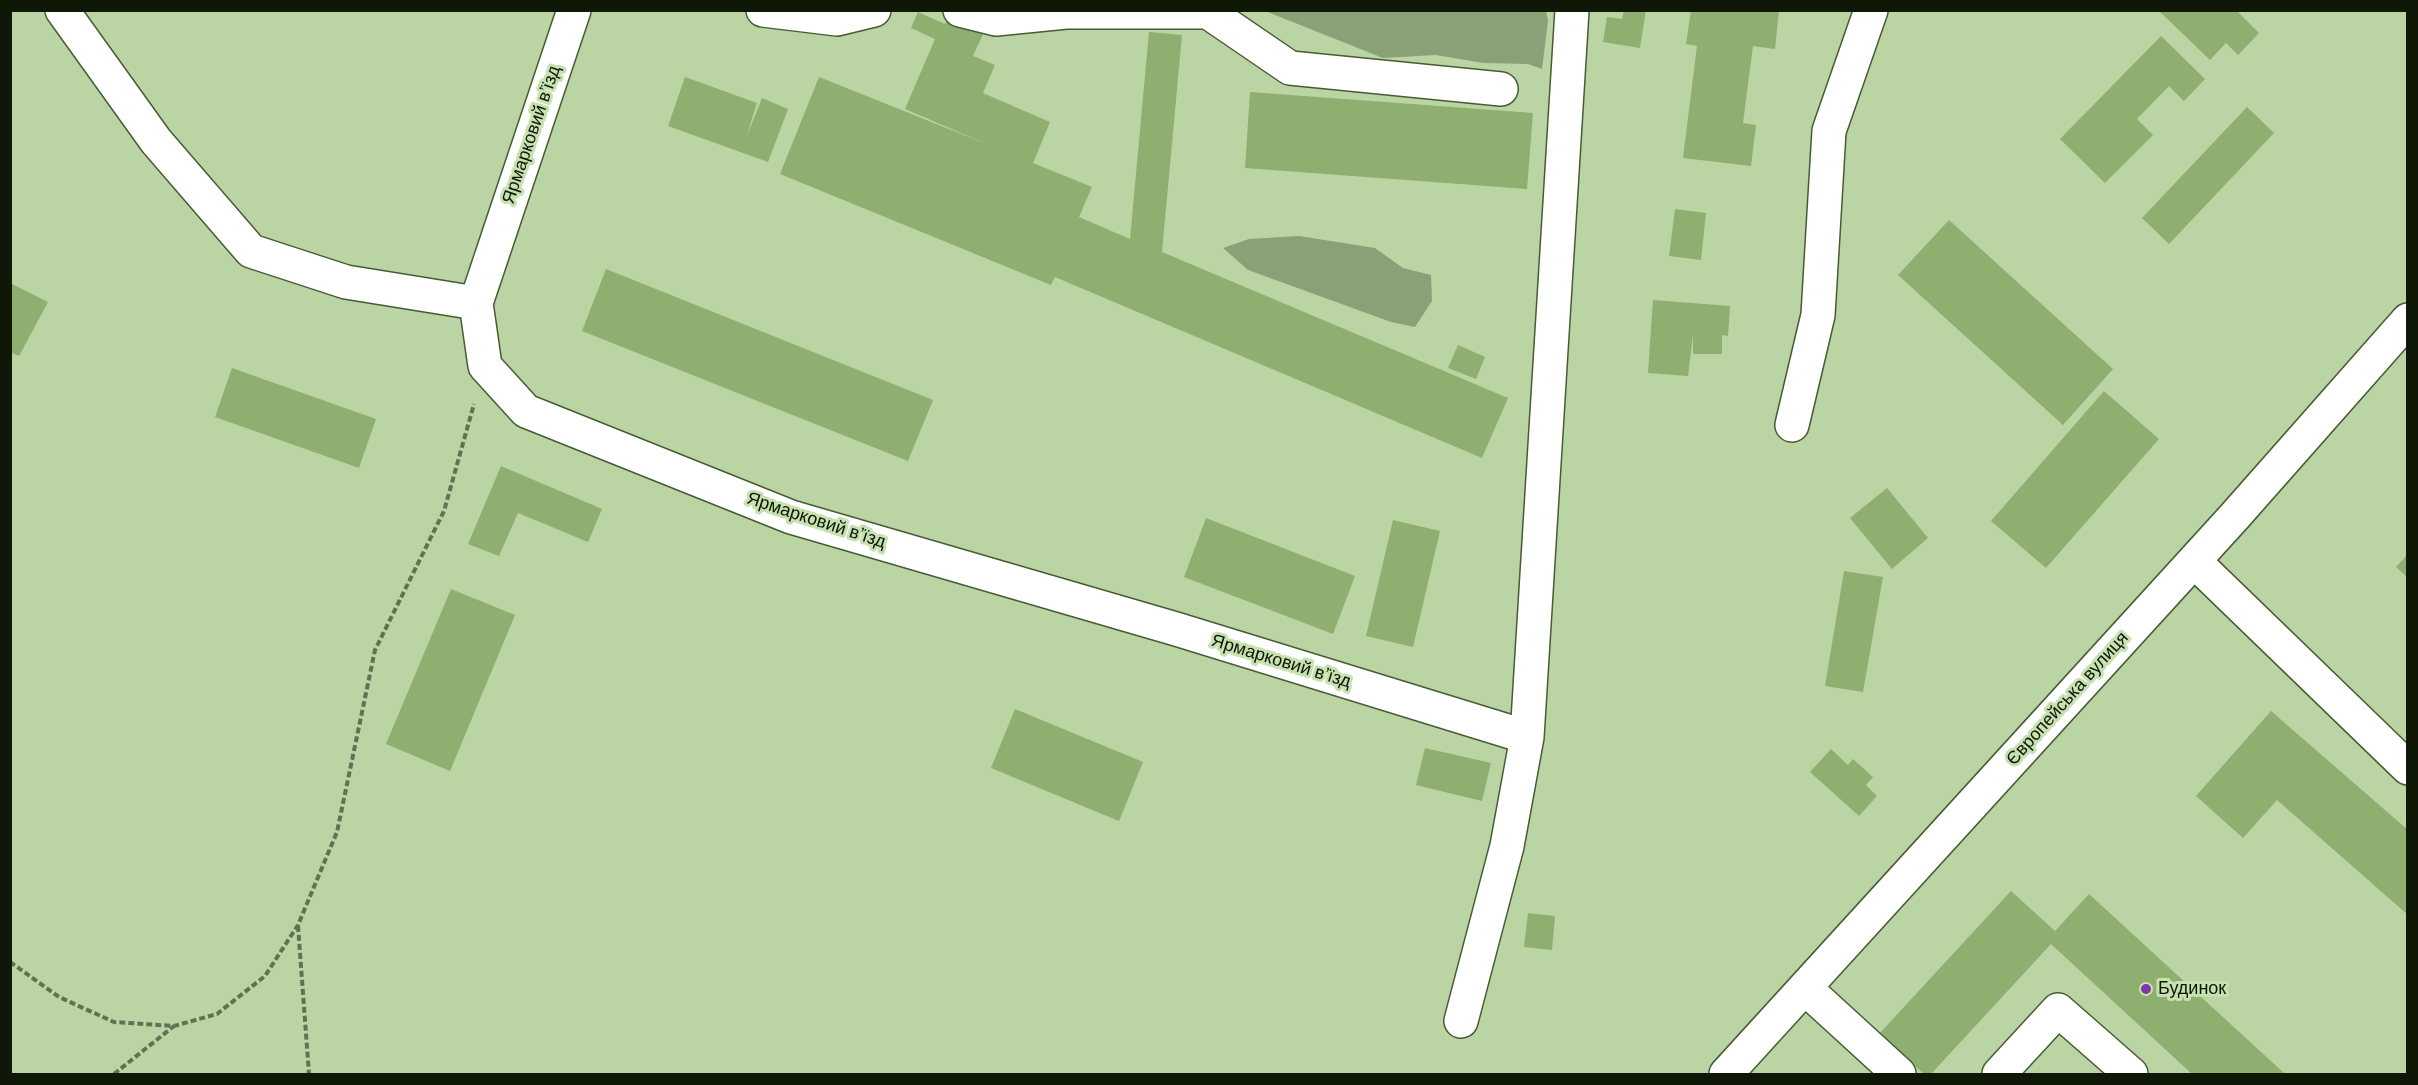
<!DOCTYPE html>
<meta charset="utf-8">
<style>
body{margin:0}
#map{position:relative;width:2418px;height:1085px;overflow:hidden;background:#bad4a4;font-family:"DM Sans",sans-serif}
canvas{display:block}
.frame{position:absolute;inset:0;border:12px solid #0f1807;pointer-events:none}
</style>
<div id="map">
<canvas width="2418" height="1085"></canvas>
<div class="frame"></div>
</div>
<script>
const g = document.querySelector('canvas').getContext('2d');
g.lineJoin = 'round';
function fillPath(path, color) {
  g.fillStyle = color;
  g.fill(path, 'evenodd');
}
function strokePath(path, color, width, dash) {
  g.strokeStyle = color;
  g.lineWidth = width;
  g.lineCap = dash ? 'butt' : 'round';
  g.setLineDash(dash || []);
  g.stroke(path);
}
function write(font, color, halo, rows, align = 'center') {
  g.font = font + ' "DM Sans",sans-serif';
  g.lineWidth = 6;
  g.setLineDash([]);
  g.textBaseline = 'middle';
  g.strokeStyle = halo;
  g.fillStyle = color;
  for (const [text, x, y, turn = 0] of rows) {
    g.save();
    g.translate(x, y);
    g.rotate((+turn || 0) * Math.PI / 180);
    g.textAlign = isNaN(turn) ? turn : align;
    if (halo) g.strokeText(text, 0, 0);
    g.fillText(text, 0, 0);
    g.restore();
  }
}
fillPath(new Path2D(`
 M 1265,11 L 1546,11 L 1548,21 L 1542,69 L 1528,64 L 1483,63 L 1436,55 L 1383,58 Z
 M 1299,236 L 1375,248 L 1403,268 L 1431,275 L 1432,301 L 1415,327 L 1391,322 L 1248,270 L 1223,248 L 1249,239 Z`), '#8aa177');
fillPath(new Path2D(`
 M 1624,10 L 1646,10 L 1640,48 L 1603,42 L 1607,17 L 1622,19 Z
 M 1691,10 L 1779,10 L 1775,49 L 1753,46 L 1743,123 L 1756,125 L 1751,166 L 1683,158 L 1697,46 L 1686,44 Z
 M 2158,10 L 2236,10 L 2259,33 L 2238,55 L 2226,43 L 2210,60 Z
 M 918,12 L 945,24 L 949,15 L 985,30 L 973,56 L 995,65 L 983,93 L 1050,122 L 1033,163 L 1092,187 L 1079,217 L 1130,239 L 1149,32 L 1182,35 L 1162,252 L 1508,398 L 1482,458 L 1055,277 L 1051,285 L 780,174 L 819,77 L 989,145 L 905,109 L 935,39 L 911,28 Z
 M 2161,36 L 2205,79 L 2184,101 L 2169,86 L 2137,119 L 2153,135 L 2105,183 L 2060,139 Z
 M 685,77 L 757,103 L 746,138 L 762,98 L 788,109 L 768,162 L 668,126 Z
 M 1250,92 L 1533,113 L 1527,189 L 1245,168 Z
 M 2247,107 L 2274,133 L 2169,244 L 2142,218 Z
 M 1675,209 L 1706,213 L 1701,260 L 1669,256 Z
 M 1949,220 L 2113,369 L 2063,425 L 1898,275 Z
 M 606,269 L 933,400 L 908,461 L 582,331 Z
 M 10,283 L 48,302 L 19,356 L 10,352 Z
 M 1653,300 L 1730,306 L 1728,336 L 1722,335 L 1722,354 L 1693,354 L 1693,335 L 1688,376 L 1648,373 Z
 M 1458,345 L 1485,357 L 1476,379 L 1448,368 Z
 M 232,368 L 376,419 L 359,468 L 215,417 Z
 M 2104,391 L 2159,439 L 2046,568 L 1991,521 Z
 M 501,466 L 602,509 L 588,542 L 518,513 L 499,556 L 468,544 Z
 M 1887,488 L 1928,538 L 1892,569 L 1850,518 Z
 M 1206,518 L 1355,576 L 1333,634 L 1184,577 Z
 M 1393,520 L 1440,531 L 1413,647 L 1366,636 Z
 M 2408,554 L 2408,578 L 2396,567 Z
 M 1844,571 L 1883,577 L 1863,692 L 1825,686 Z
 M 451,589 L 515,615 L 450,771 L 386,744 Z
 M 1015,709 L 1143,762 L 1119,821 L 991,768 Z
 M 2271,711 L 2408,830 L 2408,915 L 2277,800 L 2243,838 L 2196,796 Z
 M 1425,748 L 1491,763 L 1482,801 L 1416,785 Z
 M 1831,749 L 1848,765 L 1853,759 L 1873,777 L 1866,785 L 1877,796 L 1859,816 L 1810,772 Z
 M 2011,891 L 2055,931 L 2089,894 L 2285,1074 L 2192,1074 L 2051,944 L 1931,1074 L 1924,1074 L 1879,1034 Z
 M 1528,913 L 1555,916 L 1552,950 L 1524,947 Z`), '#8eaf6f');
const minor = new Path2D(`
 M 62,10 L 156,141 L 251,251 L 346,282 L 476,303
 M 574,10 L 476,303 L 485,366 L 526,411 L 791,517 L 1176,629 L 1527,737
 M 763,10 L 837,19 L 874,10
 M 960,10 L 996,19 L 1066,12 L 1208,12 L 1290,68 L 1501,89
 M 1792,425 L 1818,315 L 1829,131 L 1871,10
 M 2194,561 L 2408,768
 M 1805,988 L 1899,1074
 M 1461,1021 L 1507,846 L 1527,737 L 1572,10
 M 1726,1074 L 2234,517 L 2408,320
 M 1999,1074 L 2058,1010 L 2131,1074`);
strokePath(minor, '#475c32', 36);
strokePath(new Path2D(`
 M 298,926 L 309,1074
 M 10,962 L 59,997 L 114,1022 L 174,1026 L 217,1014 L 265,976 L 298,925 L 337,832 L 375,650 L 444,511 L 474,404
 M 114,1074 L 174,1026`), '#617252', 4, [6, 3]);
strokePath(minor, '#fff', 33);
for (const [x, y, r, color] of [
 [2146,989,6,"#8037a9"]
]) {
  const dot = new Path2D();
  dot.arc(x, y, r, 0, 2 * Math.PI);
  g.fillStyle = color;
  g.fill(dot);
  strokePath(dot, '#c7e1b1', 2);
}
write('18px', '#0f1807', '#c7e1b1', [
 ["Ярмарковий вʼїзд",532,135,-71],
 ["Ярмарковий вʼїзд",816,521,18],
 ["Ярмарковий вʼїзд",1281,662,17],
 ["Європейська вулиця",2068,699,-48]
]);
write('18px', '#0f1807', '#c7e1b1', [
 ["Будинок",2158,989]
], 'left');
</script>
